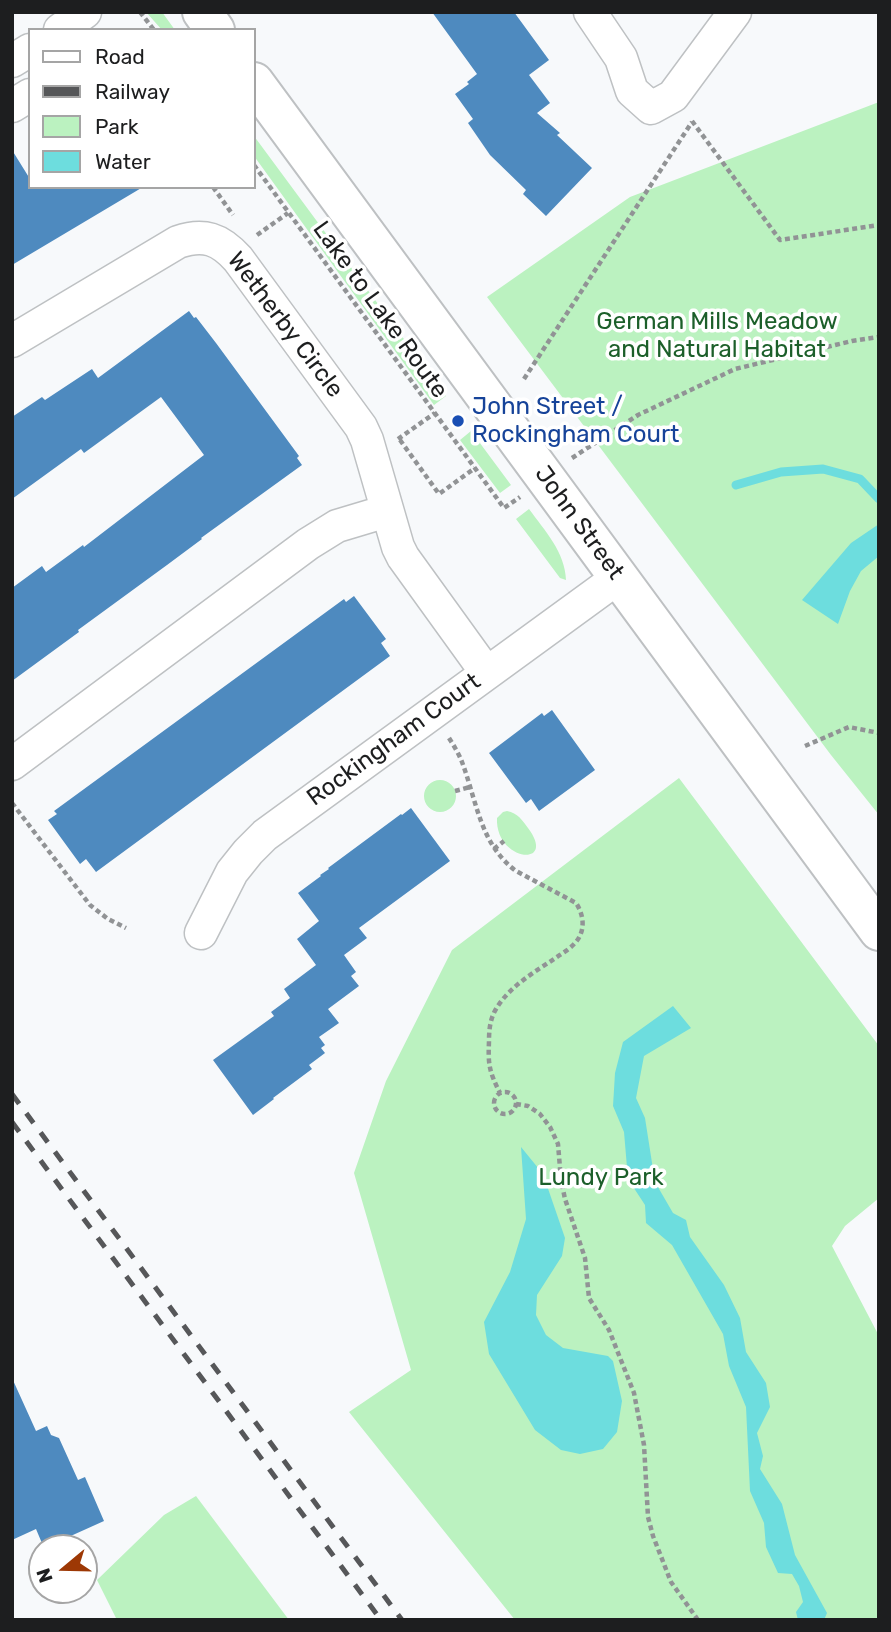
<!DOCTYPE html>
<style>
body{margin:0}
#map{position:relative;width:891px;height:1632px;overflow:hidden;background:#f7f9fb;font-family:Rubik,sans-serif}
canvas{display:block}
.frame{position:absolute;inset:0;border:14px solid #1d1e1f;pointer-events:none}
.legend{position:absolute;left:28px;top:28px;width:228px;height:161px;box-sizing:border-box;background:#fff;border:2px solid #a5a5a5;margin:0;padding:9px 12px;list-style:none;font-size:21px;color:#1d1e1f}
.legend li{display:flex;align-items:center;gap:14px;height:35px}
.legend b{width:35px;border:2px solid #a5a5a5}
.north{position:absolute;left:28px;top:1534px;width:70px;height:70px;box-sizing:border-box;background:#fff;border:2px solid #a5a5a5;border-radius:50%;rotate:251deg;font-size:19px;font-weight:700;line-height:28px;text-align:center;color:#1d1e1f}
.north::after{content:'';display:block;margin:auto;width:24px;height:32px;background:#9d3805;clip-path:polygon(50% 0,100% 100%,50% 72%,0 100%)}
</style>
<div id="map">
<canvas width="891" height="1632"></canvas>
<div class="frame"></div>
<ul class="legend">
<li><b style="height:9px;background:#fff"></b>Road</li>
<li><b style="height:9px;background:#565759"></b>Railway</li>
<li><b style="height:19px;background:#bbf2c0"></b>Park</li>
<li><b style="height:19px;background:#6dddde"></b>Water</li>
</ul>
<div class="north">N</div>
</div>
<script>
const g = document.querySelector('canvas').getContext('2d');
g.lineJoin = 'round';
function fillPath(path, color) {
  g.fillStyle = color;
  g.fill(path, 'evenodd');
}
function strokePath(path, color, width, dash) {
  g.strokeStyle = color;
  g.lineWidth = width;
  g.lineCap = dash ? 'butt' : 'round';
  g.setLineDash(dash || []);
  g.stroke(path);
}
function write(font, color, halo, rows, align = 'center') {
  g.font = font + ' Rubik,sans-serif';
  g.lineWidth = 7;
  g.setLineDash([]);
  g.textBaseline = 'middle';
  g.strokeStyle = halo;
  g.fillStyle = color;
  for (const [text, x, y, turn = 0] of rows) {
    g.save();
    g.translate(x, y);
    g.rotate((+turn || 0) * Math.PI / 180);
    g.textAlign = isNaN(turn) ? turn : align;
    if (halo) g.strokeText(text, 0, 0);
    g.fillText(text, 0, 0);
    g.restore();
  }
}
fillPath(new Path2D(`
 M 146,12 L 162,12 L 175,30 L 162,30 Z
 M 879,102 L 879,815 L 831,755 L 487,297 L 630,197 Z
 M 254,136 L 446,396 L 434,405 L 254,156 Z
 M 471,431 L 511,485 L 500,493 L 460,440 Z
 M 529,509 C 545,531 565,552 566,580 L 560,578 L 516,519 Z
 M 679,778 L 879,1046 L 879,1198 L 845,1226 L 832,1246 L 879,1336 L 879,1620 L 515,1620 L 349,1412 L 411,1370 L 354,1173 L 386,1081 L 452,950 Z
 M424 796a16 16 0 1 1 32 0a16 16 0 1 1-32 0Z
 M 507,811 C 518,813 522,820 528,828 C 558,868 495,862 497,818 L 503,812 Z
 M 196,1496 L 289,1620 L 117,1620 L 97,1580 L 164,1515 Z`), '#bbf2c0');
fillPath(new Path2D(`
 M 879,524 L 879,556 L 861,571 L 850,591 L 838,624 L 802,600 L 851,543 Z
 M 673,1006 L 691,1028 L 644,1056 L 636,1098 L 645,1118 L 655,1182 L 673,1213 L 686,1220 L 690,1237 L 724,1285 L 740,1318 L 746,1352 L 766,1383 L 770,1407 L 757,1433 L 763,1456 L 760,1469 L 782,1504 L 795,1555 L 827,1613 L 824,1620 L 798,1620 L 796,1612 L 803,1602 L 799,1586 L 792,1574 L 778,1573 L 766,1547 L 764,1523 L 750,1491 L 746,1407 L 729,1366 L 723,1334 L 672,1245 L 646,1223 L 645,1205 L 628,1179 L 624,1132 L 613,1106 L 615,1073 L 623,1042 Z
 M 521,1147 L 543,1174 L 565,1238 L 562,1256 L 537,1295 L 536,1315 L 546,1335 L 563,1348 L 608,1356 L 613,1361 L 622,1401 L 617,1432 L 603,1449 L 580,1454 L 561,1450 L 535,1430 L 489,1354 L 484,1322 L 510,1272 L 526,1219 Z`), '#6dddde');
strokePath(new Path2D(`
 M 736,485 L 781,472 L 823,469 L 860,479 L 879,499`), '#6dddde', 9);
fillPath(new Path2D(`
 M 432,12 L 514,12 L 549,60 L 529,75 L 550,103 L 537,113 L 560,133 L 557,135 L 592,168 L 546,216 L 523,194 L 526,190 L 490,155 L 468,123 L 473,119 L 455,94 L 469,84 L 467,82 L 477,74 Z
 M 12,150 L 30,179 L 30,187 L 143,187 L 12,265 Z
 M 189,311 L 194,318 L 196,317 L 216,343 L 299,456 L 297,458 L 302,465 L 201,538 L 202,539 L 167,565 L 78,630 L 79,632 L 12,681 L 12,588 L 42,566 L 46,572 L 83,545 L 84,547 L 204,455 L 161,397 L 84,453 L 81,449 L 12,499 L 12,417 L 42,397 L 45,400 L 92,369 L 98,378 Z
 M 354,596 L 386,639 L 381,643 L 390,656 L 96,872 L 86,859 L 80,864 L 48,820 L 57,814 L 54,811 L 344,599 L 346,602 Z
 M 552,710 L 595,770 L 539,811 L 531,799 L 526,803 L 489,753 L 542,713 L 544,716 Z
 M 411,808 L 450,861 L 359,928 L 367,938 L 344,955 L 356,972 L 351,976 L 359,986 L 328,1009 L 339,1023 L 319,1037 L 325,1045 L 321,1048 L 325,1053 L 309,1065 L 312,1069 L 273,1098 L 274,1099 L 253,1115 L 213,1060 L 274,1016 L 271,1012 L 290,998 L 284,989 L 316,965 L 297,939 L 319,921 L 298,893 L 321,876 L 320,875 L 329,869 L 328,868 L 401,814 L 402,815 Z
 M 12,1378 L 36,1431 L 47,1426 L 51,1435 L 59,1438 L 78,1480 L 85,1477 L 104,1521 L 44,1548 L 36,1529 L 12,1540 Z`), '#4e8abf');
const minor = new Path2D(`
 M 590,12 L 621,58 L 632,91 L 651,108 L 673,96 L 735,12
 M 60,30 L 85,12
 M 12,61 L 30,50
 M 12,106 L 30,95
 M 12,341 L 178,242 C 204,233 220,239 238,259 L 361,427 L 367,440 L 398,547 L 403,557 L 486,672
 M 12,764 L 308,544 L 337,526 L 387,511
 M 201,933 L 232,872 L 248,852 L 265,835 L 619,577`);
const major = new Path2D(`
 M 202,12 L 215,30
 M 254,82 L 879,931`);
strokePath(minor, '#bec1c3', 35);
strokePath(major, '#bec1c3', 42);
strokePath(new Path2D(`
 M 140,12 L 154,30
 M 692,121 L 780,240 L 879,225
 M 254,165 L 504,508 L 520,497
 M 213,187 L 233,215
 M 257,235 L 288,213
 M 524,379 L 692,122
 M 398,439 L 435,413
 M 400,440 L 439,494 L 475,468
 M 572,458 L 638,415 L 735,369 L 852,341 L 879,337
 M 449,738 C 454,746 459,754 462,762 C 477,802 480,844 516,871 L 576,903 C 584,915 586,931 575,943 C 569,950 561,954 554,959 C 533,973 509,987 496,1009 C 490,1019 489,1030 489,1041 C 488,1065 489,1071 500,1093
 M 805,746 L 849,727 L 879,733
 M 455,791 L 470,787
 M 12,803 L 90,905 L 108,919 L 126,928
 M 494,849 L 504,841
 M494 1103a11 11 0 1 1 22 0a11 11 0 1 1-22 0Z
 M 516,1104 L 528,1106 L 540,1114 L 550,1127 L 558,1144 L 561,1180 L 565,1199 L 585,1258 L 589,1298 L 609,1330 L 634,1393 L 644,1445 L 648,1517 L 653,1536 L 671,1582 L 698,1620`), '#919395', 4.5, [5, 3.5]);
strokePath(minor, '#fff', 32);
strokePath(major, '#fff', 38);
strokePath(new Path2D(`
 M 12,1094 L 402,1620
 M 12,1122 L 381,1620`), '#565759', 5, [12, 12]);
for (const [x, y, r, color] of [
 [458,421,7,"#1a4fb4"]
]) {
  const dot = new Path2D();
  dot.arc(x, y, r, 0, 2 * Math.PI);
  g.fillStyle = color;
  g.fill(dot);
  strokePath(dot, '#fff', 2.5);
}
write('24px', '#1d1e1f', '#fff', [
 ["Lake to Lake Route",380,310,54],
 ["Wetherby Circle",285,325,53],
 ["John Street",579,523,54],
 ["Rockingham Court",394,740,-36]
]);
write('24px', '#1c5f2a', '#fff', [
 ["German Mills Meadow",717,322],
 ["and Natural Habitat",717,350],
 ["Lundy Park",601,1178]
]);
write('24px', '#164399', '#fff', [
 ["John Street /",472,407],
 ["Rockingham Court",472,435]
], 'left');
</script>
